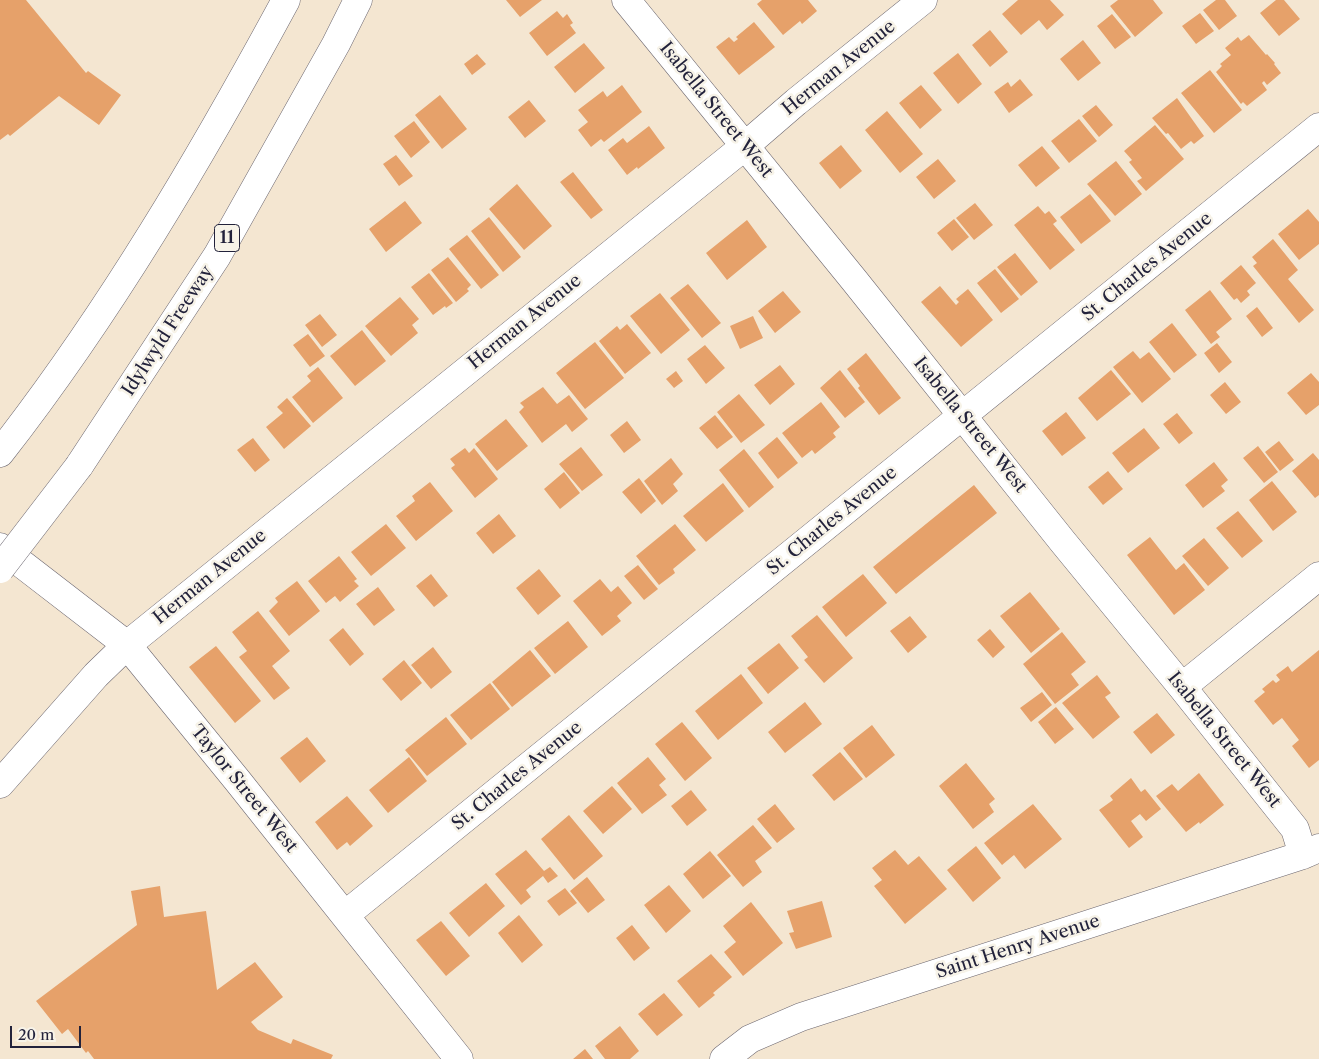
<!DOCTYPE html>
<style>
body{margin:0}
#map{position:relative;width:1319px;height:1059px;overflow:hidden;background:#f4e6d1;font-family:"Libre Caslon Text",serif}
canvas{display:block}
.scale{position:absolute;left:10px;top:1026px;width:71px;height:22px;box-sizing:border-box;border:2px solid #22223b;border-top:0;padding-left:6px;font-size:15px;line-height:18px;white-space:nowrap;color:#22223b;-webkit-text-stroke:4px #f7f3e8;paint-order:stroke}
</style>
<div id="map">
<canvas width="1319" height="1059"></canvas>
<div class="scale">20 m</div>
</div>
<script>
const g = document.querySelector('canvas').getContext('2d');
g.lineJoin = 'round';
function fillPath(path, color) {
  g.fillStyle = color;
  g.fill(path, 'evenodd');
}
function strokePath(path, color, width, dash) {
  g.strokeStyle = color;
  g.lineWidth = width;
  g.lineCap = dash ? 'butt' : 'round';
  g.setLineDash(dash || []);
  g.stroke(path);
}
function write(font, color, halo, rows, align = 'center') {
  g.font = font + ' "Libre Caslon Text",serif';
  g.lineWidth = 5;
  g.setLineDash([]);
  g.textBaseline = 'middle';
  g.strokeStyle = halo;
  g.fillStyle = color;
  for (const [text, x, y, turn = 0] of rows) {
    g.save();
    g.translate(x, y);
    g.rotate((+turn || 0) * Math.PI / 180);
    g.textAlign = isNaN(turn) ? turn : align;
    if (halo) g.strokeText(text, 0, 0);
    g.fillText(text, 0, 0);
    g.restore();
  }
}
fillPath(new Path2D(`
 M 0,0 L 26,0 L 86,73 L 88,71 L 121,95 L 99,125 L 59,96 L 10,136 L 8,134 L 0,140 Z
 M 506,0 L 542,0 L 520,17 Z
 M 762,0 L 808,0 L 817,11 L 802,24 L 800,21 L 783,35 L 757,4 Z
 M 1018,0 L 1050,0 L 1064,15 L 1047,30 L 1039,20 L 1021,35 L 1002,14 Z
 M 1118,0 L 1153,0 L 1163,13 L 1135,37 L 1110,6 Z
 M 1216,0 L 1225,0 L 1237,16 L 1219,30 L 1203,10 Z
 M 1276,0 L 1284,0 L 1300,19 L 1279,36 L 1260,13 Z
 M 557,11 L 563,18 L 567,14 L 573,23 L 570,25 L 576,33 L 547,56 L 529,33 Z
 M 1200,13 L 1214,31 L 1196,44 L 1182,26 Z
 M 1112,14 L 1131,37 L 1115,49 L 1097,26 Z
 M 754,22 L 775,47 L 739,75 L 716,47 L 729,37 L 734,42 L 738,39 L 736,37 Z
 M 990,30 L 1008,52 L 990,67 L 972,45 Z
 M 1249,35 L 1266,55 L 1267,54 L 1275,63 L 1274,64 L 1281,73 L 1267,85 L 1264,81 L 1262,83 L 1267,90 L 1247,106 L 1243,102 L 1241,104 L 1216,72 L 1222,66 L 1220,64 L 1231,55 L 1225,48 L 1238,37 L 1241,41 Z
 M 1083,40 L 1101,63 L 1078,81 L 1060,59 Z
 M 584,43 L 605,68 L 575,93 L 554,67 Z
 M 958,53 L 982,84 L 958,104 L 933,73 Z
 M 477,54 L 486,64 L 472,75 L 464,64 Z
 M 1210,70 L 1242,110 L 1214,133 L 1181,93 Z
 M 1020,79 L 1033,95 L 1009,113 L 994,92 L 1008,82 L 1011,87 Z
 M 622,85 L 642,112 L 604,142 L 601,139 L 591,147 L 578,130 L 588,122 L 578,110 L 603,91 L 607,97 Z
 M 921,85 L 942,110 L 920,129 L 899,103 Z
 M 440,95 L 467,129 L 442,149 L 415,115 Z
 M 1177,98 L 1204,136 L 1194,144 L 1191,141 L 1181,149 L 1168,133 L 1166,134 L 1152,118 Z
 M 529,100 L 546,121 L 525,138 L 508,117 Z
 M 1096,105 L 1113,125 L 1099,137 L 1082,116 Z
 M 887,111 L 923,154 L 900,173 L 865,130 Z
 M 1079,119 L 1097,141 L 1069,163 L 1051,141 Z
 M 414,121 L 430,142 L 411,158 L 394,136 Z
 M 1155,125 L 1184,159 L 1146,191 L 1137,181 L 1142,178 L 1129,162 L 1132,160 L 1124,151 Z
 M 649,126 L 665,148 L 638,169 L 637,167 L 627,175 L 608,150 L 623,138 L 627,143 Z
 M 841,145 L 862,171 L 840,189 L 819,163 Z
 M 1042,146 L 1060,168 L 1036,187 L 1018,165 Z
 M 396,155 L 413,176 L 399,186 L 383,164 Z
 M 938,159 L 956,181 L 934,199 L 916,177 Z
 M 1116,161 L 1142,194 L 1115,216 L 1087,184 Z
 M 573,172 L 603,210 L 591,219 L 560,182 Z
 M 517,184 L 552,226 L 524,250 L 489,209 Z
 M 1090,194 L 1111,221 L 1081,244 L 1060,217 Z
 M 405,201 L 422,223 L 386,252 L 369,229 Z
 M 975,203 L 993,225 L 974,240 L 956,218 Z
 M 1038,206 L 1045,214 L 1049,211 L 1057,221 L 1053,224 L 1075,250 L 1050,270 L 1014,225 Z
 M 1308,209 L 1319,222 L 1319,244 L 1299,260 L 1278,234 Z
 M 489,217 L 521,257 L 503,272 L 471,231 Z
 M 954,219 L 969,237 L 952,251 L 937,233 Z
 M 747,220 L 767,247 L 727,280 L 706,253 Z
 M 467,235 L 499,275 L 481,289 L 449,249 Z
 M 1273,239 L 1298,270 L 1288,279 L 1314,310 L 1299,323 L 1253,266 L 1257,263 L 1252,257 Z
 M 1015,253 L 1038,282 L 1021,296 L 997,267 Z
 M 448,257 L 471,285 L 467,289 L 469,291 L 456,302 L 431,270 Z
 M 1241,265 L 1256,283 L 1247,291 L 1250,295 L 1241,303 L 1237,298 L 1234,300 L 1220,283 Z
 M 995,269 L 1019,299 L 1001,313 L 977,283 Z
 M 429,273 L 453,303 L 446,308 L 445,306 L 433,315 L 411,287 Z
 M 688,284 L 721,323 L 702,338 L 670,298 Z
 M 940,286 L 956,305 L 959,302 L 956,299 L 968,289 L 993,320 L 961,347 L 921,302 Z
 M 1210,290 L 1232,319 L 1216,332 L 1220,337 L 1211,344 L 1185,310 Z
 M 783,291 L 801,312 L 775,333 L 758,311 Z
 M 660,293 L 690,330 L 661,354 L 630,316 Z
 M 400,297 L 419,319 L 412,325 L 418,333 L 391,356 L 365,326 Z
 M 1257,307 L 1273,328 L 1262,337 L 1246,316 Z
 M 320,314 L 337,335 L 322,347 L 305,325 Z
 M 753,316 L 763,338 L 740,349 L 730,326 Z
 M 1172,323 L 1197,355 L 1174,373 L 1149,342 Z
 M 627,324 L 651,353 L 625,374 L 599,341 L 617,326 L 620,330 Z
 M 362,330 L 386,361 L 355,386 L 330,356 Z
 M 308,334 L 325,356 L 310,367 L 293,345 Z
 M 595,342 L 624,378 L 585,409 L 556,373 Z
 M 1217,343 L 1232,362 L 1219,373 L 1204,353 Z
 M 705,345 L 725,368 L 706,384 L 687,359 Z
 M 1133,351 L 1140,359 L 1149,352 L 1171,379 L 1142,403 L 1113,367 Z
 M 866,353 L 901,398 L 879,415 L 858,388 L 860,386 L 847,369 Z
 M 780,365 L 795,384 L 770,405 L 754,385 Z
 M 318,367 L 343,398 L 313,423 L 292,397 L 311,381 L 307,376 Z
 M 840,370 L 865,402 L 845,418 L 820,388 Z
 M 1111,370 L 1131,394 L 1097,421 L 1078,398 Z
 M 676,371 L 683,381 L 674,388 L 666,379 Z
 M 1311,373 L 1319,382 L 1319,405 L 1306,415 L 1287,393 Z
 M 1225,382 L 1241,402 L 1226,414 L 1210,395 Z
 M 543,387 L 557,404 L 569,395 L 588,419 L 572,432 L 566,424 L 542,443 L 519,412 L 524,407 L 520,403 Z
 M 739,394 L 765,425 L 741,443 L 717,412 Z
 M 287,398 L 311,426 L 284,449 L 266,427 L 283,413 L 277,407 Z
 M 821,402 L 840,427 L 833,433 L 836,437 L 815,454 L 812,450 L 802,458 L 782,433 Z
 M 1066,412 L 1086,438 L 1062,456 L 1042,431 Z
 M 1177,413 L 1193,433 L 1179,444 L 1163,424 Z
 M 715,415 L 733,437 L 717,449 L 699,428 Z
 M 506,419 L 528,446 L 497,471 L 475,444 Z
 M 627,421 L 641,440 L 624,453 L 610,435 Z
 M 1144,428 L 1160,448 L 1128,473 L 1112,453 Z
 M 777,437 L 798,463 L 778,479 L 758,453 Z
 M 253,438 L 270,460 L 255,472 L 237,450 Z
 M 1279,441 L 1294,460 L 1280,471 L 1265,452 Z
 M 1258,446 L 1278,472 L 1264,483 L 1243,458 Z
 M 581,447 L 603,475 L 582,491 L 559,464 Z
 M 465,448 L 469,453 L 474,448 L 498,479 L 475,498 L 451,468 L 455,465 L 450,459 Z
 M 744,449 L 774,487 L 749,508 L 719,470 Z
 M 1313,453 L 1319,460 L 1319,495 L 1315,498 L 1292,471 Z
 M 671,458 L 683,474 L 673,484 L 678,491 L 662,505 L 644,481 Z
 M 1214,462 L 1228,480 L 1221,486 L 1225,491 L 1203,508 L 1185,485 Z
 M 1108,471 L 1123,489 L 1103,505 L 1088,487 Z
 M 564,472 L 580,493 L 560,509 L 544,489 Z
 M 639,478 L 656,501 L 641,514 L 622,492 Z
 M 1272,481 L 1297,512 L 1273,531 L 1249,500 Z
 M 430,482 L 453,511 L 416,541 L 396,516 L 415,501 L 412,496 Z
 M 723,483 L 744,511 L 706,542 L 683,516 Z
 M 974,485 L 997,513 L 896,594 L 873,567 Z
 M 1238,511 L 1263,541 L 1242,558 L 1216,528 Z
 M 499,514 L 516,536 L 493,554 L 476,533 Z
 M 386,524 L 406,548 L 371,576 L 351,552 Z
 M 675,524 L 696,550 L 673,569 L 675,573 L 659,585 L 636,556 Z
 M 1150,537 L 1176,570 L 1184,563 L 1205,590 L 1174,615 L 1127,555 Z
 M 1204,538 L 1229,568 L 1208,586 L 1182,556 Z
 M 339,556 L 357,579 L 354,581 L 359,586 L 340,602 L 335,596 L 326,603 L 308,581 Z
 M 638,565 L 658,589 L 644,600 L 624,576 Z
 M 539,569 L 561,596 L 538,615 L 516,588 Z
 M 431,574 L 448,596 L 434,607 L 416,586 Z
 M 863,574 L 887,603 L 846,637 L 822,607 Z
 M 600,579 L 611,592 L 618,586 L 632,603 L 617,616 L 621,621 L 602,636 L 573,601 Z
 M 297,581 L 320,611 L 289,636 L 269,611 L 278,602 L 275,598 Z
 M 378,587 L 395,610 L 374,626 L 356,604 Z
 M 1030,592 L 1060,629 L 1031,653 L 1000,616 Z
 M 258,611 L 290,651 L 272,666 L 290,688 L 274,700 L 239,657 L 247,651 L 232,632 Z
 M 817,615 L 853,658 L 824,683 L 804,660 L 808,657 L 791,636 Z
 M 910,616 L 927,637 L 908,653 L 890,631 Z
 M 568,621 L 588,647 L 555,674 L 534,648 Z
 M 343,628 L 364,654 L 350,666 L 329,640 Z
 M 990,629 L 1005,647 L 993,658 L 977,640 Z
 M 1062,632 L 1086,662 L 1071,674 L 1079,685 L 1055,704 L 1023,664 Z
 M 779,643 L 799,668 L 768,694 L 747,668 Z
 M 216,646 L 261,701 L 235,723 L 189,667 Z
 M 433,647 L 452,672 L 431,689 L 411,665 Z
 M 530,650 L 551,676 L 512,707 L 492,682 Z
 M 1319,650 L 1319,760 L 1309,768 L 1292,746 L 1299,740 L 1282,718 L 1273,725 L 1254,701 L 1265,692 L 1262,689 L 1273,680 L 1276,683 L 1280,680 L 1276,675 L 1288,666 L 1292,672 Z
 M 404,660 L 422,683 L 401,701 L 382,679 Z
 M 741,674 L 763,703 L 718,740 L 695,711 Z
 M 1097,675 L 1111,693 L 1105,697 L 1120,717 L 1093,739 L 1062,703 Z
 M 490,683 L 510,709 L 471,740 L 450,715 Z
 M 1042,692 L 1052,705 L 1031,722 L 1020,708 Z
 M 805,702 L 822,724 L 785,753 L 768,732 Z
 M 1056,707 L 1074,729 L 1055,744 L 1038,722 Z
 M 1157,713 L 1175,735 L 1151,754 L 1133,732 Z
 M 446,717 L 467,744 L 427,776 L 405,750 Z
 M 682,722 L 712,758 L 685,781 L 655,744 Z
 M 872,725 L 895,755 L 866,778 L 843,748 Z
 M 307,737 L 326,761 L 300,783 L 280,758 Z
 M 840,752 L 863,779 L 834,801 L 812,775 Z
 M 409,757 L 427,781 L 388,813 L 369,790 Z
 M 648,757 L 666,779 L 659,785 L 667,795 L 642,814 L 617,783 Z
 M 966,763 L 995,799 L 989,804 L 994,812 L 973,829 L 939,786 Z
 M 1199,773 L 1224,805 L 1200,824 L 1199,822 L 1186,832 L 1156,796 L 1172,784 L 1178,791 Z
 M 1131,778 L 1141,792 L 1145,789 L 1161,809 L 1146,821 L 1140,814 L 1131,821 L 1143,837 L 1129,848 L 1099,810 L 1113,800 L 1110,796 Z
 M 612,786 L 632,809 L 603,834 L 583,811 Z
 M 691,790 L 707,810 L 687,826 L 671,806 Z
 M 347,796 L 373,826 L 350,846 L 347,842 L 337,850 L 315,822 Z
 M 775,804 L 795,829 L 777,843 L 757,819 Z
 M 1033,804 L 1062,839 L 1025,869 L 1014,855 L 1002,865 L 984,843 Z
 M 569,815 L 603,856 L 574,880 L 541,839 Z
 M 753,825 L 772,848 L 755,861 L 762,872 L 743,887 L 717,855 Z
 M 976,846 L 1001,878 L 973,902 L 947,870 Z
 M 526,850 L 544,871 L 550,867 L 558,876 L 548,883 L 543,876 L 526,890 L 531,897 L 521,905 L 495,874 Z
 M 895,850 L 908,865 L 919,856 L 947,889 L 905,924 L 874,886 L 882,880 L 872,868 Z
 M 710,851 L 731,876 L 703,899 L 683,874 Z
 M 587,877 L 605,900 L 588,913 L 570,891 Z
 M 486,883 L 505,906 L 469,937 L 449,913 Z
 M 669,885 L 691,911 L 666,933 L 644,905 Z
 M 160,886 L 164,917 L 206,911 L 217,990 L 255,962 L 283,997 L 251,1022 L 258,1030 L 291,1044 L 293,1039 L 333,1055 L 331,1059 L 94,1059 L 88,1051 L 86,1053 L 68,1029 L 62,1034 L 36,1001 L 137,925 L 131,891 Z
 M 565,888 L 577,903 L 559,916 L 547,901 Z
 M 822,901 L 832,937 L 796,949 L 789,933 L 794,932 L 787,911 Z
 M 751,902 L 783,943 L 743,976 L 724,952 L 736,942 L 723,926 Z
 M 519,915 L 543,945 L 522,963 L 498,933 Z
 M 441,921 L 470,956 L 446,976 L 416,940 Z
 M 632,925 L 650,948 L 634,961 L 616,938 Z
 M 711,954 L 732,977 L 713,993 L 715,995 L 699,1008 L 677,981 Z
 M 664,993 L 683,1015 L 657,1036 L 638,1014 Z
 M 620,1026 L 639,1051 L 630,1059 L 605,1059 L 595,1046 Z
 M 585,1049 L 593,1059 L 573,1059 Z`), '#e6a16a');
const street = new Path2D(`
 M 626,0 L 854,280 L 1063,542 L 1182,687 L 1295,829 L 1303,855
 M 127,645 L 237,780 L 459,1059
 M 1182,687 L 1319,576
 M 0,784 L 96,675 L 127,645 L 745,146 L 796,102 L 923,0
 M 345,915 L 1319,127
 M 724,1059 L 750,1039 L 801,1017 L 1303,855 L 1319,848`);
const secondary = new Path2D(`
 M 0,547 L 127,645`);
const highway = new Path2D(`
 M 0,453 C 110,312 201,157 286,0
 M 79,466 L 217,256 L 336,44 L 358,0`);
strokePath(street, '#6c6770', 29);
strokePath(secondary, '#6c6770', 29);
strokePath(highway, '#6c6770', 29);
strokePath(street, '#fff', 28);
strokePath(secondary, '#fff', 28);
strokePath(highway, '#fff', 28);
const highwayBridge = new Path2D(`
 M 0,569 L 79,466`);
strokePath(highwayBridge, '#6c6770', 29, []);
strokePath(highwayBridge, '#fff', 28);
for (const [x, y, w] of [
 [227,238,25]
]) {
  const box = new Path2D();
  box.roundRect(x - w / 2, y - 13.5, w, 27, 4);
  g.fillStyle = '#f7f3e8';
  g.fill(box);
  strokePath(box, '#22223b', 1);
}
write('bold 16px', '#22223b', null, [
 ["11",227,238]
]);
write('18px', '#22223b', '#f7f3e8', [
 ["Herman Avenue",839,68,-39],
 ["Isabella Street West",716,110,51],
 ["St. Charles Avenue",1147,267,-39],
 ["Herman Avenue",525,322,-39],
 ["Idylwyld Freeway",168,331,-57],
 ["Isabella Street West",970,425,51],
 ["St. Charles Avenue",832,521,-39],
 ["Herman Avenue",210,577,-39],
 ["Isabella Street West",1224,740,51],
 ["St. Charles Avenue",517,776,-39],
 ["Taylor Street West",244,789,51],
 ["Saint Henry Avenue",1018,947,-18]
]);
</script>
